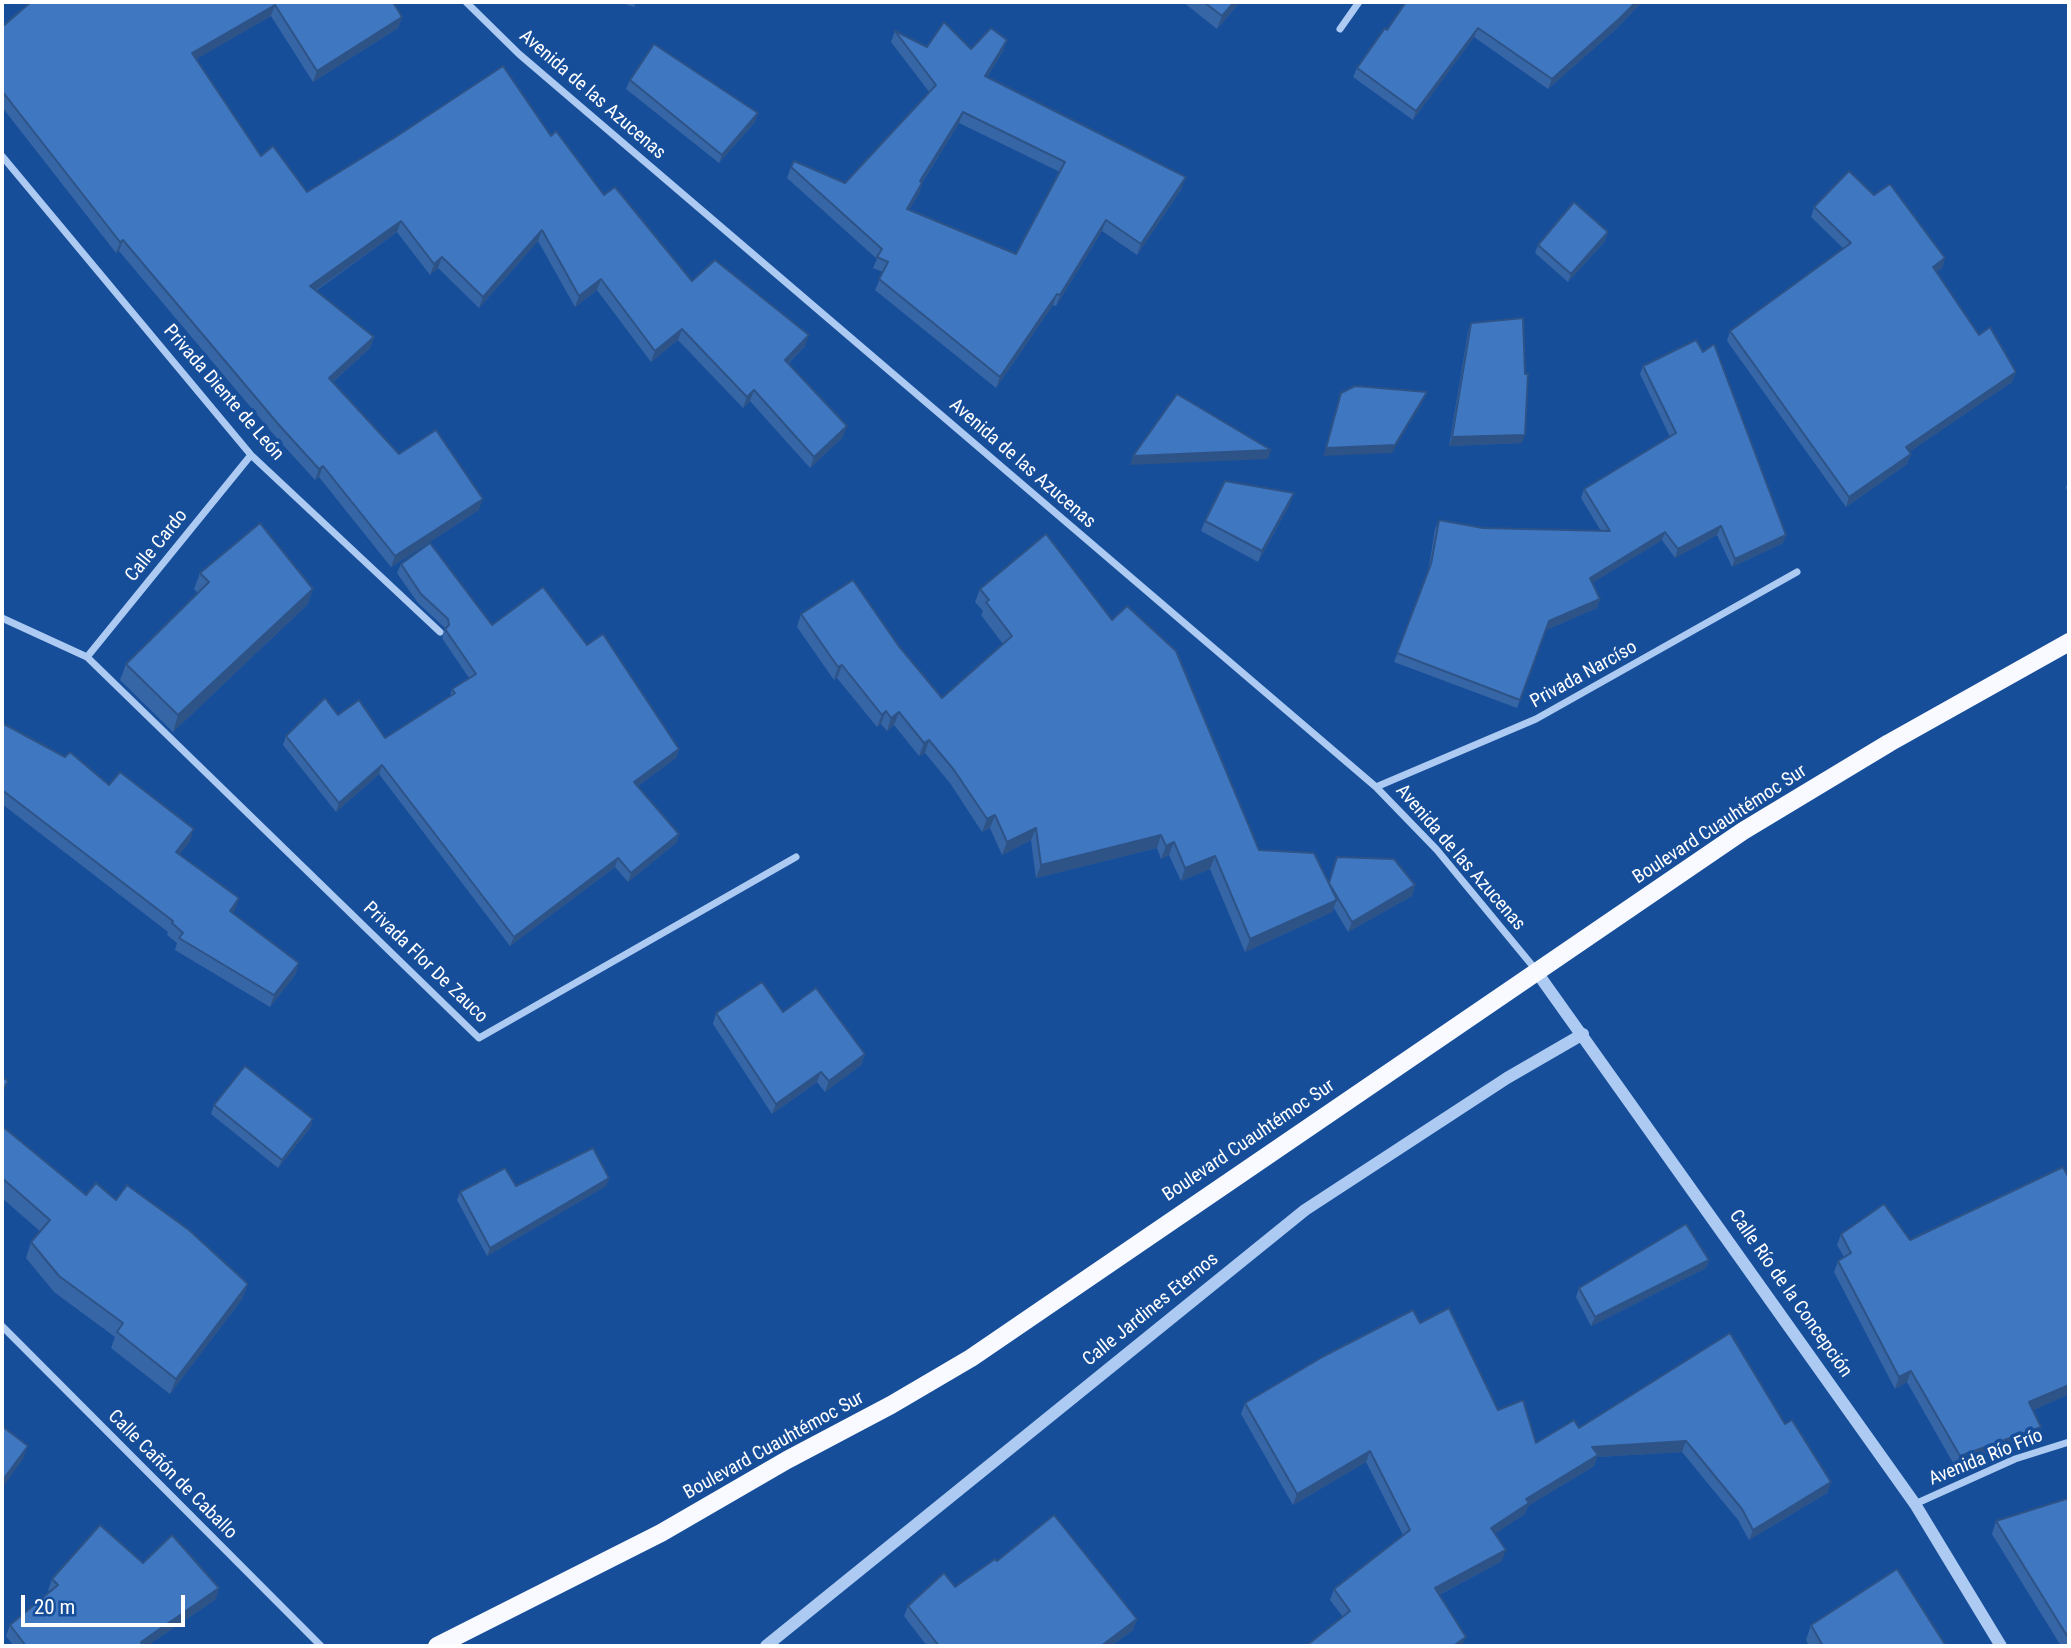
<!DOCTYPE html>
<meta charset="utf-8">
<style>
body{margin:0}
#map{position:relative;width:2071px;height:1648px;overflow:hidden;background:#174e9a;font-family:"Roboto Condensed",sans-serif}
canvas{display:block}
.frame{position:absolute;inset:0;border:4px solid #fff;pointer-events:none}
.scale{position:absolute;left:21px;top:1595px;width:164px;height:32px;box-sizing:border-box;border:4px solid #fff;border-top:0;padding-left:9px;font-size:21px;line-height:24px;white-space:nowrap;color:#fff;-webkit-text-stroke:5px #174e9a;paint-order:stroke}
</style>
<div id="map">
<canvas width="2071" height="1648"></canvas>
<div class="frame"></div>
<div class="scale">20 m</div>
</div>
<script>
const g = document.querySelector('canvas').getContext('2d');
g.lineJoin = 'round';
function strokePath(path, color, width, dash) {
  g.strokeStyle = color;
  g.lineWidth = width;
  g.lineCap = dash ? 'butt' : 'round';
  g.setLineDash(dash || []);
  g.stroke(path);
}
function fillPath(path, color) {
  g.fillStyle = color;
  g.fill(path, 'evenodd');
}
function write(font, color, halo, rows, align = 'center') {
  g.font = font + ' "Roboto Condensed",sans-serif';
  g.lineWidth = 7;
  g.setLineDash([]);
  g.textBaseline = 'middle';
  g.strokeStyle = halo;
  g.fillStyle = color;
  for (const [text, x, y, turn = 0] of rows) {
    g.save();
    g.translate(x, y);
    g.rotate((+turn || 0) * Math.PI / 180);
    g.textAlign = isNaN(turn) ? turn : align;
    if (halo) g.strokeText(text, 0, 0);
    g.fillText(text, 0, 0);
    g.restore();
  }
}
strokePath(new Path2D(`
 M 2069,486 L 2069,489`), '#adcbf2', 4.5, [3.5, 5]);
strokePath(new Path2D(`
 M 466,2 L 519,54 L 1376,787 L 1437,850 L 1536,970
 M 1340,29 L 1359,2
 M 2,156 L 251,455 L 440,632
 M 2,618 L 87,657 L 479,1038 L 796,857
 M 87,657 L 251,455
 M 1376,787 L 1536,719 L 1797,572
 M 2,1326 L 321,1646
 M 1915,1504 L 2015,1459 L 2069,1442`), '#adcbf2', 7);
strokePath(new Path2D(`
 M 1536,971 L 1915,1504 L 2001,1646
 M 766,1646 L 1305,1210 L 1507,1078 L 1583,1034`), '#adcbf2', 12);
strokePath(new Path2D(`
 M 437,1646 L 661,1533 L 787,1460 L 891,1405 L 971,1358 L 1743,831 L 1889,743 L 2069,642`), '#f8faff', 18);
fillPath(new Path2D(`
 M 31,2 L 393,2 L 402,17 L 398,28 L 313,82 L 271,16 L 196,59 L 261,156 L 307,192 L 551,136 L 604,195 L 692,281 L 805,346 L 789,363 L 843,437 L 810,468 L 750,401 L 743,408 L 678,340 L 651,362 L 597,290 L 575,307 L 538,241 L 479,308 L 438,268 L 430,275 L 397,232 L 316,291 L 374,337 L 370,348 L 333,382 L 399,454 L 479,510 L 391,567 L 319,477 L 315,480 L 275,436 L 119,251 L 116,253 L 2,107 L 2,27 Z
 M 619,2 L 636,2 L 634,7 Z
 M 1183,2 L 1240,2 L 1217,29 Z
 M 1406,2 L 1642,2 L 1616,29 L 1548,89 L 1474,37 L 1413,120 L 1353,77 L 1357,68 L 1387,30 Z
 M 895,31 L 927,47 L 971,49 L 1007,40 L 1003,51 L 987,77 L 1182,188 L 1137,255 L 1102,231 L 1056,306 L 1053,305 L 996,388 L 875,290 L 883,272 L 873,268 L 877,259 L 787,178 L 791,167 L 845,183 L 930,93 L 891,42 ZM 959,123 L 1060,172 L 1016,254 L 909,209 L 919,194 L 922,183 Z
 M 630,80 L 755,122 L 719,163 L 626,89 Z
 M 1874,195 L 1945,258 L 1942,268 L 1936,272 L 1979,335 L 2016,372 L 2012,382 L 1909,452 L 1911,454 L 1907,464 L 1846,507 L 1727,341 L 1730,331 L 1843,248 L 1811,217 L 1814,207 Z
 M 1605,241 L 1568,282 L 1535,253 L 1538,245 Z
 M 1471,323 L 1522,443 L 1449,446 L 1468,332 Z
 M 1643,366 L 1783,543 L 1732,567 L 1717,535 L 1675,558 L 1662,540 L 1592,583 L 1600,599 L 1597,608 L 1546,630 L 1517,708 L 1394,662 L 1428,572 L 1435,529 L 1439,520 L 1483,528 L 1601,531 L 1581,498 L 1584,489 L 1670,437 L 1640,374 Z
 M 1290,504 L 1258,562 L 1201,531 L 1205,521 Z
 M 401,564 L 492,625 L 587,645 L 679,749 L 676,758 L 638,786 L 679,834 L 676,843 L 628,882 L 615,867 L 510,946 L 379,774 L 336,812 L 283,745 L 286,736 L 338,715 L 385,738 L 450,696 L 452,689 L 469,678 L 442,638 L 445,628 L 418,603 L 397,573 Z
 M 200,573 L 313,589 L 307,605 L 173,732 L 120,680 L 126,664 L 198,593 L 194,589 Z
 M 980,589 L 1259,850 L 1329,883 L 1337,857 L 1415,885 L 1412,896 L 1348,932 L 1334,908 L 1332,912 L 1245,952 L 1210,869 L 1181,881 L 1169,855 L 1161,859 L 1157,848 L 1036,878 L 1031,840 L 1002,855 L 990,828 L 982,832 L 950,783 L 925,753 L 919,756 L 894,725 L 887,731 L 881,724 L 877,727 L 837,678 L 834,680 L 797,627 L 801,614 L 898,645 L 942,698 L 1003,644 L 981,615 L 983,611 L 975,602 Z
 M 2,723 L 109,785 L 190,841 L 179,854 L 239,898 L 233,913 L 299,963 L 295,975 L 270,1007 L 175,950 L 177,943 L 167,935 L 168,932 L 2,804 Z
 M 783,1012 L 865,1054 L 861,1065 L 825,1092 L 817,1082 L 772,1114 L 713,1024 L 716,1013 Z
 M 214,1105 L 313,1119 L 310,1128 L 278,1168 L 211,1114 Z
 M 2,1126 L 86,1195 L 116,1200 L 248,1284 L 242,1299 L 170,1394 L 111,1348 L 115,1337 L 54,1292 L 26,1258 L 31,1242 L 41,1232 L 2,1198 Z
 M 609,1178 L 606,1186 L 487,1256 L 457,1200 L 460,1192 Z
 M 2069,1178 L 2069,1394 L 2033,1410 L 2041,1427 L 2037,1438 L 1956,1468 L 1907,1382 L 1895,1389 L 1834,1272 L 1838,1261 L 1844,1257 L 1837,1245 L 1841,1234 L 1910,1240 Z
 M 1709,1260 L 1706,1268 L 1591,1326 L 1576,1297 L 1579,1288 Z
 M 1420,1323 L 1498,1410 L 1536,1443 L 1579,1428 L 1785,1424 L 1831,1482 L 1827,1493 L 1749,1540 L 1738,1520 L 1682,1452 L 1597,1457 L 1594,1466 L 1528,1506 L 1525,1514 L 1495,1533 L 1502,1561 L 1439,1595 L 1343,1617 L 1330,1600 L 1334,1589 L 1403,1535 L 1366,1462 L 1293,1505 L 1241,1414 L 1245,1403 Z
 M 2069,1498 L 2069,1646 L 2061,1646 L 1992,1534 L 1996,1521 Z
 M 997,1561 L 1137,1619 L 1133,1630 L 1111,1646 L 927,1646 L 904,1616 L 908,1606 L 955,1587 Z
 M 143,1563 L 216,1599 L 147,1646 L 14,1646 L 6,1636 L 10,1625 L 50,1591 L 48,1590 L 52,1579 Z
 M 1811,1625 L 1946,1646 L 1809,1646 L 1806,1640 Z`), '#3766a6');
fillPath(new Path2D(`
 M 1234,2 L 1240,2 L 1217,29 L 1222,16 Z
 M 1636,2 L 1642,2 L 1616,29 L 1548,89 L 1552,79 Z
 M 275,5 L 271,16 L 188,64 L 192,53 Z
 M 402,17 L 398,28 L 313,82 L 317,71 Z
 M 1478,28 L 1474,37 L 1413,120 L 1416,111 Z
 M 1007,40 L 1003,51 L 981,86 L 985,76 Z
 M 963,112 L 959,123 L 916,192 L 920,181 Z
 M 758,113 L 755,122 L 719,163 L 722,155 Z
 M 1186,177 L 1182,188 L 1137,255 L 1141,244 Z
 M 922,183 L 919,194 L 903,220 L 907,209 Z
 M 1106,220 L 1102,231 L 1056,306 L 1060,295 Z
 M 401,221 L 397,232 L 306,297 L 310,286 Z
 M 542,230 L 538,241 L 479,308 L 483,297 Z
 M 1608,232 L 1605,241 L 1568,282 L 1571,274 Z
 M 123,240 L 119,251 L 116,253 L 120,242 Z
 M 442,257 L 438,268 L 430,275 L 434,264 Z
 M 1945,258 L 1942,268 L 1929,277 L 1933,267 Z
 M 601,279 L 597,290 L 575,307 L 579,296 Z
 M 1057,294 L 1053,305 L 996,388 L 1000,377 Z
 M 682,329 L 678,340 L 651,362 L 655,351 Z
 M 809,335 L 805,346 L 781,370 L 785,360 Z
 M 374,337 L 370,348 L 325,389 L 329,378 Z
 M 2016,372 L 2012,382 L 1902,457 L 1906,447 Z
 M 754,390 L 750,401 L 743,408 L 747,397 Z
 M 1427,392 L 1423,401 L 1392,453 L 1323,456 L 1326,448 Z
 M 847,426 L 843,437 L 810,468 L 814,457 Z
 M 1525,435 L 1522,443 L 1449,446 L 1452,437 Z
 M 1271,450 L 1268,459 L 1130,465 L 1133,456 Z
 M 1911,454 L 1907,464 L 1846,507 L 1849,497 Z
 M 323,466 L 319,477 L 315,480 L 319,469 Z
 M 1294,493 L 1290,504 L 1258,562 L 1262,551 Z
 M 483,499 L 479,510 L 391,567 L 395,556 Z
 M 1721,526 L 1717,535 L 1675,558 L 1678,549 Z
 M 1665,532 L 1662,540 L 1586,587 L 1590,578 Z
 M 1786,535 L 1783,543 L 1732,567 L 1735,559 Z
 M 313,589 L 307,605 L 173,732 L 178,715 Z
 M 1600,599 L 1597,608 L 1546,630 L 1549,621 Z
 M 842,665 L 837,678 L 834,680 L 838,667 Z
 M 886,711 L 881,724 L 877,727 L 882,715 Z
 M 899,712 L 894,725 L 887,731 L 891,718 Z
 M 929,740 L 925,753 L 919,756 L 924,743 Z
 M 679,749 L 676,758 L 631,791 L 634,782 Z
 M 382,765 L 379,774 L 336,812 L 339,803 Z
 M 995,815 L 990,828 L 982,832 L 987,819 Z
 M 1036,828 L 1031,840 L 1002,855 L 1007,842 Z
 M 194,829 L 190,841 L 172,864 L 176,852 Z
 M 679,834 L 676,843 L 628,882 L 631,873 Z
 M 1161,835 L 1157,848 L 1036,878 L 1041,865 Z
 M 1174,842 L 1169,855 L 1161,859 L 1166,846 Z
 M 1215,856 L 1210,869 L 1181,881 L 1185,868 Z
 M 618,858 L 615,867 L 510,946 L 514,937 Z
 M 1415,885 L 1412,896 L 1348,932 L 1352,922 Z
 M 239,898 L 235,910 L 226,923 L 230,911 Z
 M 1337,900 L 1332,912 L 1245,952 L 1250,939 Z
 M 299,963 L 295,975 L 270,1007 L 274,995 Z
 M 865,1054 L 861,1065 L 825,1092 L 829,1081 Z
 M 821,1072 L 817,1082 L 772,1114 L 776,1104 Z
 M 313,1119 L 310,1128 L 278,1168 L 282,1160 Z
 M 609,1178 L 606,1186 L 487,1256 L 490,1248 Z
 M 1709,1260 L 1706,1268 L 1591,1326 L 1595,1317 Z
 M 248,1284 L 242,1299 L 170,1394 L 176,1379 Z
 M 1911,1371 L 1907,1382 L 1895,1389 L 1899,1377 Z
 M 2069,1385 L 2069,1394 L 2025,1414 L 2029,1402 Z
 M 2041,1427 L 2037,1438 L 1956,1468 L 1960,1456 Z
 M 1686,1441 L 1682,1452 L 1597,1457 L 1594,1466 L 1528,1506 L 1525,1514 L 1487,1539 L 1491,1528 L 1592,1447 Z
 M 28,1446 L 23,1459 L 2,1488 L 2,1481 Z
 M 1370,1451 L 1366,1462 L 1293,1505 L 1297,1494 Z
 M 1831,1482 L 1827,1493 L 1749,1540 L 1753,1530 Z
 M 1506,1550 L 1502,1561 L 1431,1599 L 1435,1588 Z
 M 219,1588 L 216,1599 L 147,1646 L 140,1646 L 141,1642 Z
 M 1137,1619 L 1133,1630 L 1111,1646 L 1101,1646 Z
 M 1466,1637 L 1462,1646 L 1453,1646 Z`), '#2d5387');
const building = new Path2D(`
 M 31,2 L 393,2 L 402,17 L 317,71 L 275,5 L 192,53 L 261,156 L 273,146 L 307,192 L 394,138 L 503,66 L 551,136 L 556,131 L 604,195 L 615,187 L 692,281 L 715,260 L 809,335 L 785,360 L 847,426 L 814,457 L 754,390 L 747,397 L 682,329 L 655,351 L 601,279 L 579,296 L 542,230 L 483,297 L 442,257 L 434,264 L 401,221 L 310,286 L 374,337 L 329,378 L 399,454 L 436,430 L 483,499 L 395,556 L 323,466 L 319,469 L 279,425 L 123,240 L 120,242 L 2,91 L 2,27 Z
 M 1204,2 L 1234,2 L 1222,16 Z
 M 1406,2 L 1636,2 L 1619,19 L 1552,79 L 1478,28 L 1416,111 L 1357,68 L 1385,28 L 1387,30 Z
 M 944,22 L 971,49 L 991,28 L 1007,40 L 985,76 L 1186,177 L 1141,244 L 1106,220 L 1060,295 L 1057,294 L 1000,377 L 879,279 L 888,262 L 877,257 L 882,249 L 791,167 L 794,161 L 845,183 L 936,85 L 895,31 L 927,47 ZM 963,112 L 1065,162 L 1016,254 L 907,209 L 922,183 L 920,181 Z
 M 654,44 L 758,113 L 722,155 L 630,80 Z
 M 1849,171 L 1874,195 L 1890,184 L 1945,258 L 1933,267 L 1979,335 L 1990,327 L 2016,372 L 1906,447 L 1911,454 L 1849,497 L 1730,331 L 1851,243 L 1814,207 Z
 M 1574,202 L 1608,232 L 1571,274 L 1538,245 Z
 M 1523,318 L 1525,374 L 1528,374 L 1525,435 L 1452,437 L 1471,323 Z
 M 1696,340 L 1703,352 L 1714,344 L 1786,535 L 1735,559 L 1721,526 L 1678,549 L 1665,532 L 1590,578 L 1600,599 L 1549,621 L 1520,700 L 1397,653 L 1431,564 L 1439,520 L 1483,528 L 1610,531 L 1584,489 L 1676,433 L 1643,366 Z
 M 1355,386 L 1427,392 L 1395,445 L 1326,448 L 1341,393 Z
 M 1177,394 L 1271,450 L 1133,456 Z
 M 1225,481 L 1294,493 L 1262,551 L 1205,521 Z
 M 260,523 L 313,589 L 178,715 L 126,664 L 209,582 L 200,573 Z
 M 1046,534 L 1112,620 L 1127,606 L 1176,651 L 1259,850 L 1314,853 L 1337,900 L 1250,939 L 1215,856 L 1185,868 L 1174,842 L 1166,846 L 1161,835 L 1041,865 L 1036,828 L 1007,842 L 995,815 L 987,819 L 954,770 L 929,740 L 924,743 L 899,712 L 891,718 L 886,711 L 882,715 L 842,665 L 838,667 L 801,614 L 853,580 L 898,645 L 942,698 L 1012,636 L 986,602 L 989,600 L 980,589 Z
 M 430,543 L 492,625 L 543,587 L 587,645 L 603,634 L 679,749 L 634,782 L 679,834 L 631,873 L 618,858 L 514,937 L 382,765 L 339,803 L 286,736 L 325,698 L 338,715 L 359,700 L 385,738 L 455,693 L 452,689 L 476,674 L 445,629 L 449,625 L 448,619 L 421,594 L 401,564 Z
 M 2,723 L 65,757 L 70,752 L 109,785 L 120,772 L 194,829 L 176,852 L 239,898 L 230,911 L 299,963 L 274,995 L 179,938 L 183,933 L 172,923 L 173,921 L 2,790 Z
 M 1337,857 L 1394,859 L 1415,885 L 1352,922 L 1329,883 Z
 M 762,982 L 783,1012 L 816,988 L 865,1054 L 829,1081 L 821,1072 L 776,1104 L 716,1013 Z
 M 245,1066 L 313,1119 L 282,1160 L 214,1105 Z
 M 2,1077 L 8,1081 L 2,1092 Z
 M 2,1126 L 86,1195 L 96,1183 L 116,1200 L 127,1185 L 189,1230 L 248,1284 L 176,1379 L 117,1332 L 123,1323 L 59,1276 L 31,1242 L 50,1220 L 2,1178 Z
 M 593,1148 L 609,1178 L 490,1248 L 460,1192 L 505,1168 L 516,1186 Z
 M 2063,1167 L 2069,1178 L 2069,1385 L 2029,1402 L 2041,1427 L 1960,1456 L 1911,1371 L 1899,1377 L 1838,1261 L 1851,1253 L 1841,1234 L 1884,1204 L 1910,1240 Z
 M 1686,1224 L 1709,1260 L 1595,1317 L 1579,1288 Z
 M 1449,1308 L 1498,1410 L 1523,1400 L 1536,1443 L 1574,1420 L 1579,1428 L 1730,1333 L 1785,1424 L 1792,1420 L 1831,1482 L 1753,1530 L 1742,1509 L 1686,1441 L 1592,1447 L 1598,1455 L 1526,1499 L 1529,1503 L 1491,1528 L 1506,1550 L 1435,1588 L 1466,1637 L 1453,1646 L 1306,1646 L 1350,1611 L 1334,1589 L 1410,1530 L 1370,1451 L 1297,1494 L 1245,1403 L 1324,1356 L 1413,1310 L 1420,1323 Z
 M 2,1426 L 28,1446 L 2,1481 Z
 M 2069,1498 L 2069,1639 L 1996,1521 Z
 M 1054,1515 L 1137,1619 L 1101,1646 L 939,1646 L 908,1606 L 944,1573 L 955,1587 L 995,1559 L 997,1561 Z
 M 100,1525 L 143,1563 L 172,1535 L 219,1588 L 141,1642 L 143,1646 L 26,1646 L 10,1625 L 58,1585 L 52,1579 Z
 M 1897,1569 L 1946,1646 L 1823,1646 L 1811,1625 Z`);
fillPath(building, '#4077c1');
strokePath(building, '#2d5387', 2);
write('19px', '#fff', '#174e9a', [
 ["Avenida de las Azucenas",592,95,41],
 ["Privada Diente de León",223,393,49],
 ["Avenida de las Azucenas",1022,464,41],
 ["Calle Cardo",157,546,-51],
 ["Privada Narcíso",1584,675,-29],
 ["Boulevard Cuauhtémoc Sur",1720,825,-33],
 ["Avenida de las Azucenas",1460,858,49],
 ["Privada Flor De Zauco",425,963,44],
 ["Boulevard Cuauhtémoc Sur",1249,1141,-34],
 ["Calle Río de la Concepción",1790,1294,55],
 ["Calle Jardines Eternos",1151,1310,-39],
 ["Boulevard Cuauhtémoc Sur",774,1446,-29],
 ["Avenida Río Frío",1986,1458,-22],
 ["Calle Cañón de Caballo",172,1475,45]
]);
</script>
